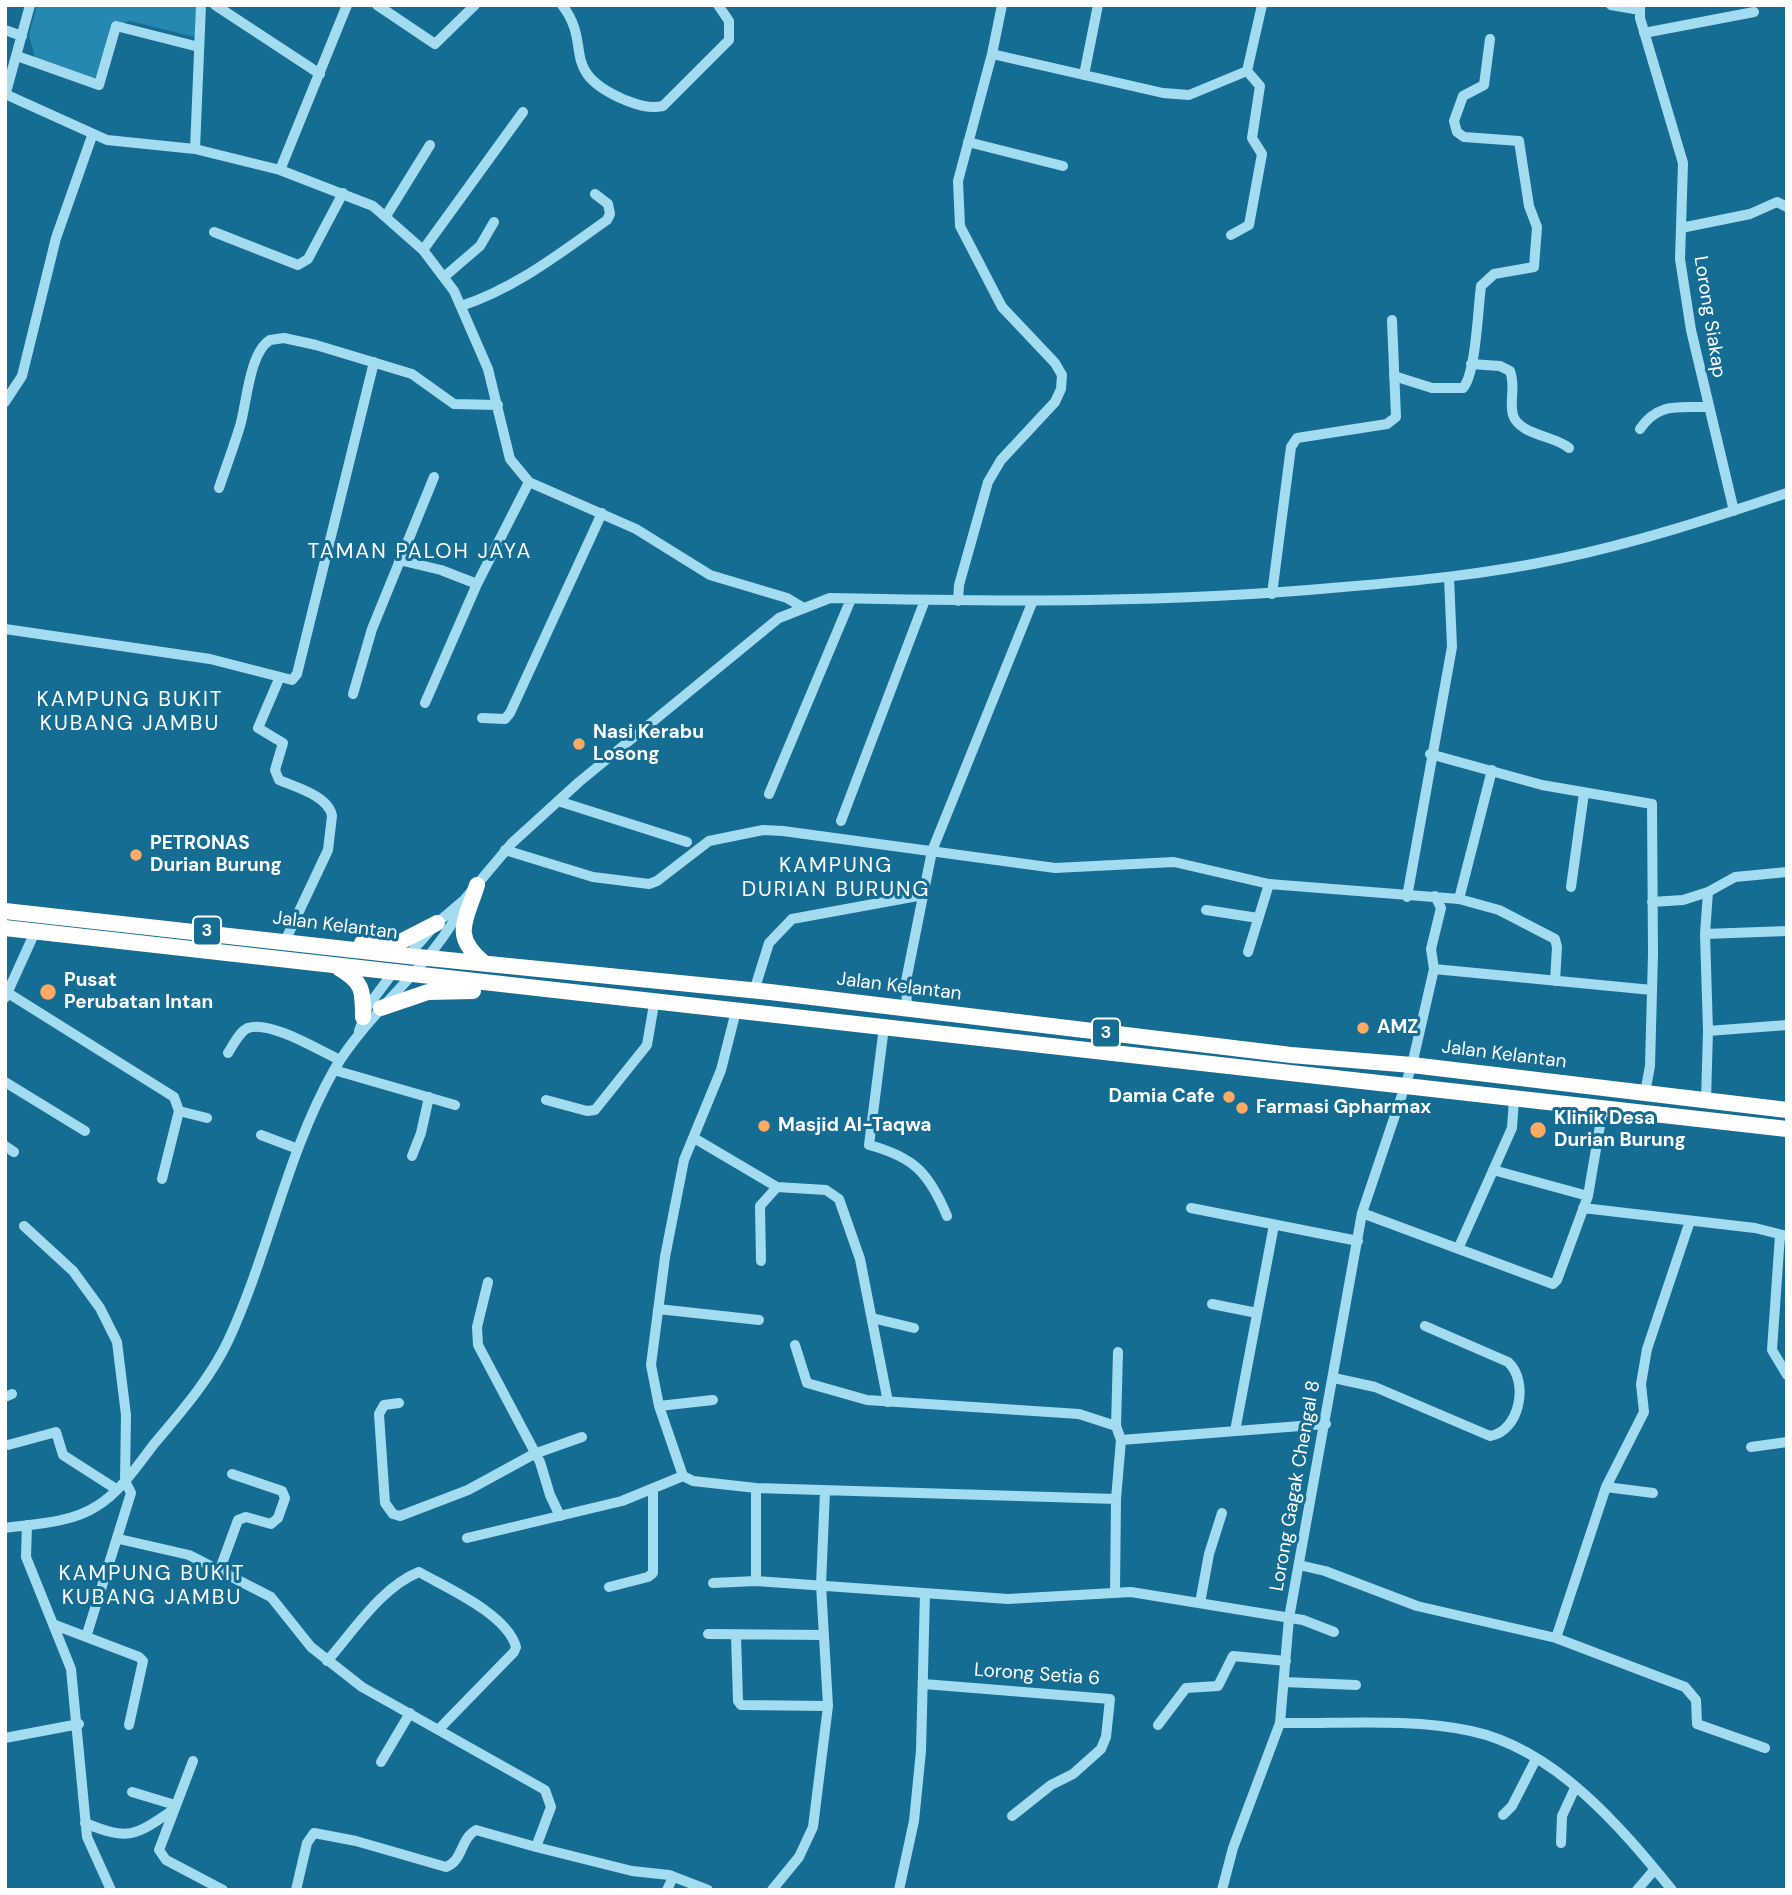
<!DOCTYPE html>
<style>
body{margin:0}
#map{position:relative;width:1792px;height:1895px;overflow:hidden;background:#156d93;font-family:"DM Sans",sans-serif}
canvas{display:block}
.frame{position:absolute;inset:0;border:7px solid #fff;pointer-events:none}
</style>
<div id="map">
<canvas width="1792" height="1895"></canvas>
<div class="frame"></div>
</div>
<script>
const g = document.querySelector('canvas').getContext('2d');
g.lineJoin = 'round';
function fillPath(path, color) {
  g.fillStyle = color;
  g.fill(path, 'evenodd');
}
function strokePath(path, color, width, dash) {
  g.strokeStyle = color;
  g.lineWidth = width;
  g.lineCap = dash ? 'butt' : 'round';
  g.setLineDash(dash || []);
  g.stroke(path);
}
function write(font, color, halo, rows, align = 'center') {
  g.font = font + ' "DM Sans",sans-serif';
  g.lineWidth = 6;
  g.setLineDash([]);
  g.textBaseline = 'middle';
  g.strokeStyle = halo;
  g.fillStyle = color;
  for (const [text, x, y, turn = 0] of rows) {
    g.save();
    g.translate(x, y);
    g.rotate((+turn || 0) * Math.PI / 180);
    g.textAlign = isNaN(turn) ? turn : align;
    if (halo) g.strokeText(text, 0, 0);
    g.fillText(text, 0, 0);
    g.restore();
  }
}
fillPath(new Path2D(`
 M 37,5 L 196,5 L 195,37 L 130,21 L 110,27 L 98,79 L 35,58 L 29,35 Z`), '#2488b0');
strokePath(new Path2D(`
 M 215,5 L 320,74
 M 377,5 L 435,44 L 475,5
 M 562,5 C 594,46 557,71 625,100 C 638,105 649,109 663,106 L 729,40 L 729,21 L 718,5
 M 1611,5 L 1640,10
 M 1640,5 L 1640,18 L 1683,163 L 1680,259 L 1691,330 L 1734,511
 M 5,30 L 22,36
 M 1644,33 L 1754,12
 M 992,54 L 1163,93 L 1189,95 L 1247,71 L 1262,5
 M 17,56 L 99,85 L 116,26 L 199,47
 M 1084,75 L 1098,5
 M 5,94 L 107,140 L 195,149 L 280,170 L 373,206 L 423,250 L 454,291 L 488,369 L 510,459 L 529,482 L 636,529 L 710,575 L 787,598 L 802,607
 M 5,96 L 30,5
 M 968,142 L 1063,166
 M 195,149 L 201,5
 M 280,170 L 347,5
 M 386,216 L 430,145
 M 1681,228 L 1750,214 L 1777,202 L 1787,207
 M 214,232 L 298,265 L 308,259 L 343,193
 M 1231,235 L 1249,225 L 1262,154 L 1252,138 L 1260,86 L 1247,71
 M 423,250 L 523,112
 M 444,277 L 480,246 L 494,222
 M 461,306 C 516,288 560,253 607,220 L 610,214 L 608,204 L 595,194
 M 1471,364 L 1500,366 L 1510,371 C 1516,386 1509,401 1513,415 C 1519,435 1556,436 1569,448
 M 1394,376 L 1432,388 L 1463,388 C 1476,374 1478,307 1481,286 L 1494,274 L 1534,267 L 1537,227 L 1529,206 L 1519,141 L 1464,137 L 1457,132 L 1454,121 L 1463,96 L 1484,85 L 1490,39
 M 5,402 L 22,376 L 56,238 L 92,136
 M 1640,429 C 1658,402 1678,408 1707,407
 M 219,488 C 226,467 234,446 240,426 C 247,403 249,353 270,340 L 284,338 L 316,345 L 412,374 L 454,404 L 498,405
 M 399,560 L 441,570 L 477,584
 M 1272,594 L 1291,447 L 1297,438 L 1387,424 L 1396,417 L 1392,320
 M 958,601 L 959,585 L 988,482 L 1001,460 L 1055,402 L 1061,389 L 1062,375 L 1055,363 L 1002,307 L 960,226 L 958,181 L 992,54 L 1002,5
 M 5,629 L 210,659 L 292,680 L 297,674 L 374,362
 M 279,679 L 258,728 L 283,743 L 275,770 L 279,780 C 295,787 329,796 332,816 L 328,850 L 285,941
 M 353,694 L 372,629 L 434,477
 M 425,703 L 477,584 L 529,482
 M 482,718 L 505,719 L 510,713 L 602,513
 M 1430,754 L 1542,785 L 1652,804 L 1653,954 L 1650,1066 L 1645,1093
 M 769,794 L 851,599
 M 558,801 L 687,842
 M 841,821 L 925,600
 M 505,850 L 593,877 L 649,884 L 657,881 L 709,841 L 763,830 L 783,831 L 1055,868 L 1174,862 L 1269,884 L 1459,899 L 1499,910 L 1555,939 L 1557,947 L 1555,981
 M 1571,887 L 1584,793
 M 1407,897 L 1452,647 L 1449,577
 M 1459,899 L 1492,770
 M 1652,902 L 1683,900 L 1708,892 L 1735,877 L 1787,872
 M 1206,910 L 1258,918
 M 1705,934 L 1708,892
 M 1248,952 L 1269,884
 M 406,958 L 437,923 L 464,900 L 512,843 L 579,782 L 779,618 L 830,598 C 1004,602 1170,603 1343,587 C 1415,581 1488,574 1558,559 C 1636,543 1712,518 1787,493
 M 1434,969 L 1652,990
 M 754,991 L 769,943 L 792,919 L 923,895
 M 8,993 L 174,1097 L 179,1111 L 162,1179
 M 5,998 L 35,932
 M 907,1009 L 906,981 L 932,851 L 1032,603
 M 884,1027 L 869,1145 C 914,1157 929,1173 947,1216
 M 359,1031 L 368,1006 L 395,970
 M 1708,1031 L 1787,1025
 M 228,1053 C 233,1045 240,1031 248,1028 C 270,1020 320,1051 340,1060
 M 334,1070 L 455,1105
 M 5,1082 L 85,1131
 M 546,1100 L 587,1111 L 595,1110 L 647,1045 L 654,1004
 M 1706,1100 L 1708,1031 L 1705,934 L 1787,931
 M 179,1111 L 207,1118
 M 261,1135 L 298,1149
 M 694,1138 L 777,1187 L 826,1190 L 839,1199 L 860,1259 L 888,1402
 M 5,1146 L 14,1152
 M 412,1156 L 421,1133 L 429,1097
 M 1493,1170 L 1588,1196
 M 1191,1208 L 1358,1241
 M 1583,1208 L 1755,1228 L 1787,1236
 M 1362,1213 L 1553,1284 L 1557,1280 L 1588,1196 L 1603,1108
 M 24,1226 L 73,1271 L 100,1308 L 117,1342 L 126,1415 L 125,1481 L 131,1493 L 87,1634
 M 1780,1235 L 1772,1350 L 1787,1375
 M 1458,1249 L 1512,1128 L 1514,1099
 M 761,1261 L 760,1206 L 777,1187
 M 488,1282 L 477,1327 L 478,1345 L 540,1462 L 550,1495 L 560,1516
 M 1212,1304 L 1257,1313
 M 658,1309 L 759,1320
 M 872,1318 L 914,1328
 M 795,1345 L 807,1383 L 867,1400 L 1079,1414 L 1116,1426 L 1121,1440 L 1116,1499 L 1115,1593
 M 1334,1378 L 1375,1387 L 1490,1436 C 1519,1432 1530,1382 1508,1362 L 1425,1326
 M 5,1397 L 12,1394
 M 399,1403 L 384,1405 L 379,1414 L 385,1503 L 393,1514 L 400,1516 L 468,1490 L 534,1454 L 582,1437
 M 659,1406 L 713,1400
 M 1116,1426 L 1118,1352
 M 1235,1431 L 1274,1225
 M 1121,1440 L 1326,1424
 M 8,1445 L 56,1432 L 63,1455 L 116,1489
 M 1751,1447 L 1787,1442
 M 683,1476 L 659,1406 L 651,1365 L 665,1257 L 684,1160 L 721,1070 L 736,1011
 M 1606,1487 L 1644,1412 L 1641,1384 L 1647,1349 L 1690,1221
 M 27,1525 L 26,1557 L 71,1669 L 87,1837 L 111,1890
 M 5,1528 C 35,1524 71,1523 97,1506 C 120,1492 138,1465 154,1444 C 181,1412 210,1379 228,1341 C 269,1253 286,1155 334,1070 C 368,1011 437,962 463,903
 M 467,1538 L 622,1501 L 683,1476 L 693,1481 L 756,1488 L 1116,1499
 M 119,1539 L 189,1555 L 271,1597 L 311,1647 L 362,1687 L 545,1790 L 551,1807 L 536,1847 L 632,1871 L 669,1875 L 708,1890
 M 1299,1565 L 1325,1571 L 1417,1606 L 1556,1638 L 1606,1487 L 1653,1493
 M 220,1569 L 238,1520 L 246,1517 L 271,1524 L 278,1518 L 285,1498 L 282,1491 L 232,1474
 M 756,1581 L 756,1488
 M 713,1583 L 756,1581 L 1008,1599 L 1131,1592 L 1303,1620 L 1334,1632
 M 609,1587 L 648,1577 L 653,1573 L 653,1488
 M 1200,1603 L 1209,1554 L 1222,1513
 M 55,1625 L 139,1657 L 143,1661 L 129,1725
 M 708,1634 L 824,1635
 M 736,1635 L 738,1701 L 741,1705 L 828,1706
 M 1556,1638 L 1685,1687 L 1696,1700 L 1697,1724 L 1765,1748
 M 327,1661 C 353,1632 381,1587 419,1572 C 447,1588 507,1614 516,1647 L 514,1652 L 439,1729
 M 1284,1682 L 1356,1685
 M 924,1684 L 1110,1699 L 1106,1737 L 1101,1749 L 1073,1774 L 1051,1785 L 1012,1816
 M 1280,1723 C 1342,1724 1409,1718 1471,1731 C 1555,1749 1620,1826 1672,1890
 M 1158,1725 L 1186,1688 L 1218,1686 L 1233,1656 L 1286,1661
 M 5,1738 L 79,1724
 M 193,1761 L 159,1850 L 166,1860 L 223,1890
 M 381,1762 L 410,1713
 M 132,1792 L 175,1805
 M 1503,1815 L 1512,1806 L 1536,1759
 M 85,1823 C 129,1841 135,1836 173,1810
 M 1561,1843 L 1562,1816 L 1575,1788
 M 296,1890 L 307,1843 L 314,1833 L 356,1841 L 446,1867 C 463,1861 460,1839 476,1830 L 536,1847
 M 667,1890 L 673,1877
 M 772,1890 L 799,1857 L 813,1827 L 828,1706 L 821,1585 L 825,1491
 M 899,1890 L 914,1821 L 921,1751 L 925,1593
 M 1222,1890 L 1233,1848 L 1280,1723 L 1289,1618 L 1362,1213 L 1412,1065 L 1434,969 L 1431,949 L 1441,908 L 1435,896
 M 1637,1890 L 1655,1869`), '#a3dbf1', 10);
strokePath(new Path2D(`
 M 477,885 C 466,921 451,935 483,962
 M 5,911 L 408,956 L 770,992 L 1291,1055 L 1412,1065 L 1787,1110
 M 5,928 C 599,996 1193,1063 1787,1129
 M 362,943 L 402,941 L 437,923
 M 339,968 C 363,982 363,990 363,1017
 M 381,1008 L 428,992 L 473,991`), '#fff', 16);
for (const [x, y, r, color] of [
 [579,744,7,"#ffa963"],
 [136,855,7,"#ffa963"],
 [48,992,9,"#ffa963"],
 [1363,1028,7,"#ffa963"],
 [1229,1097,7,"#ffa963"],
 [1242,1108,7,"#ffa963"],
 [764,1126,7,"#ffa963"],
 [1538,1130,9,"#ffa963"]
]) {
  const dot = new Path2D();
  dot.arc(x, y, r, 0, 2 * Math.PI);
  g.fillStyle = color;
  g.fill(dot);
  strokePath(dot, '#156d93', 2.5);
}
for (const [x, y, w] of [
 [207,931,28],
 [1106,1033,28]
]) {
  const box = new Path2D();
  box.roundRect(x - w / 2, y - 14.5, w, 29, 5);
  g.fillStyle = '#156d93';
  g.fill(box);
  strokePath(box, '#fff', 2);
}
write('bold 18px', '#fff', null, [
 ["3",207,931],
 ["3",1106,1033]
]);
write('19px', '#fff', '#156d93', [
 ["Lorong Siakap",1709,317,81],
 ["Jalan Kelantan",335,926,7],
 ["Jalan Kelantan",899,987,7],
 ["Jalan Kelantan",1504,1055,7],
 ["Lorong Gagak Chengal 8",1296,1486,-80],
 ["Lorong Setia 6",1037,1675,4]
]);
write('bold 19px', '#fff', '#156d93', [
 ["Nasi Kerabu",593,733],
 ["Losong",593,755],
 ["PETRONAS",150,844],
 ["Durian Burung",150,866],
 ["Pusat",64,981],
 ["Perubatan Intan",64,1003],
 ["AMZ",1377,1028],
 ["Damia Cafe",1215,1097,"right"],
 ["Farmasi Gpharmax",1256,1108],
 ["Klinik Desa",1554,1119],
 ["Durian Burung",1554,1141],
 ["Masjid Al-Taqwa",778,1126]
], 'left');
g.letterSpacing = '2px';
write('21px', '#fff', '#156d93', [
 ["TAMAN PALOH JAYA",420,552],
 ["KAMPUNG BUKIT",130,700],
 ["KUBANG JAMBU",130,724],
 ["KAMPUNG",836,866],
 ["DURIAN BURUNG",836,890],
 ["KAMPUNG BUKIT",152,1574],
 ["KUBANG JAMBU",152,1598]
]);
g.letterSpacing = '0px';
</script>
